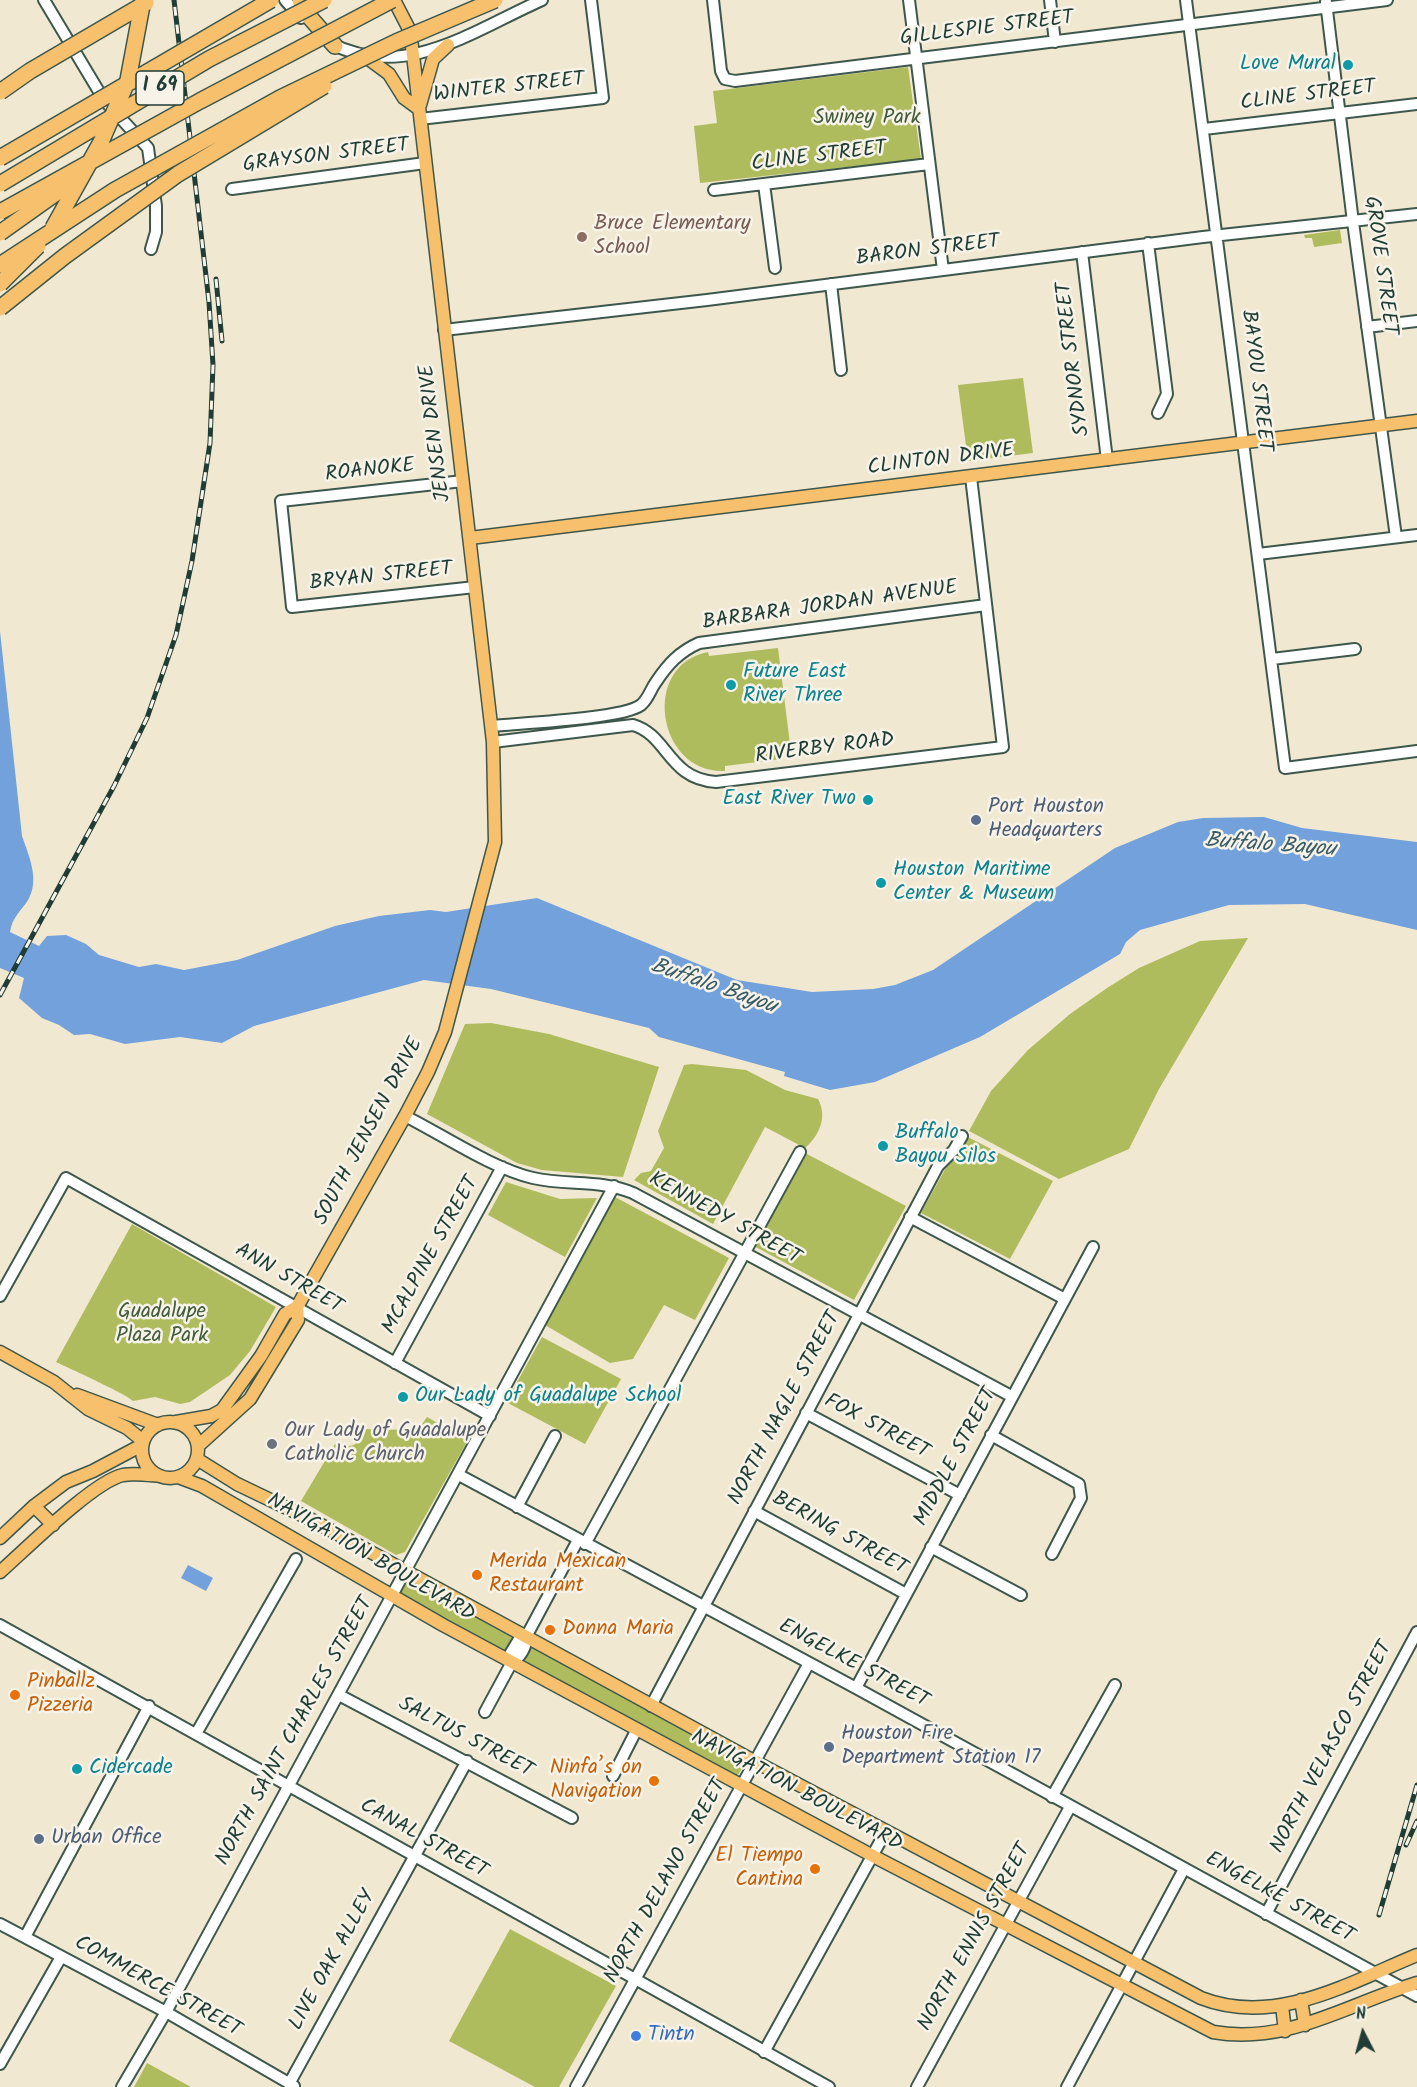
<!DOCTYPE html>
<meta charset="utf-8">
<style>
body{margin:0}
#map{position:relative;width:1417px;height:2087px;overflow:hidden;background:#f1e8d1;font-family:Kalam,sans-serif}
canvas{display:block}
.north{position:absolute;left:1333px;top:2003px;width:60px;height:60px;-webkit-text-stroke:4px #f7f3e8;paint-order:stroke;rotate:354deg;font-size:16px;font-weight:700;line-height:24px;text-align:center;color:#1f3d34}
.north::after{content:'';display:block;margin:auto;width:21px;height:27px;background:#1f3d34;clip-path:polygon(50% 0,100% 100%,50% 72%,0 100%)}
</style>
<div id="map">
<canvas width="1417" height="2087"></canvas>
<div class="north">N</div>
</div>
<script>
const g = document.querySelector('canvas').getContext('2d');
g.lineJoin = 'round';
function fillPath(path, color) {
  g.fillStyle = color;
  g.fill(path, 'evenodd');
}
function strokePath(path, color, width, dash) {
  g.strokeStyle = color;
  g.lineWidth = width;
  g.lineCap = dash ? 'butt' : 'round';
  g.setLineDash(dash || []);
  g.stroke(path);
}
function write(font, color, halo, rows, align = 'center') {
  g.font = font + ' Kalam,sans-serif';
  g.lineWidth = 5;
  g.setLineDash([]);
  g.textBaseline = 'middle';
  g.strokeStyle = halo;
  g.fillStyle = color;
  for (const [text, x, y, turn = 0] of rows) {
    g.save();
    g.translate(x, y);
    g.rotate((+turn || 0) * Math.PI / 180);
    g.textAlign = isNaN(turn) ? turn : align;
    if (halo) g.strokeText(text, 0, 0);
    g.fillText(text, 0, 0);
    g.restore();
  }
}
fillPath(new Path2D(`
 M 908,67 L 921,159 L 700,183 L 694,126 L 717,123 L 713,91 Z
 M 1340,230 L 1342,243 L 1314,247 L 1312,238 L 1305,238 L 1304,235 Z
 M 1023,378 L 1033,453 L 968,461 L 958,385 Z
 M 778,648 L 791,752 L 782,753 L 782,759 L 725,766 L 725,771 C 657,774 640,665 708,652 L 709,656 Z
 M 1248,938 L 1159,1089 L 1129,1149 L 1059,1179 L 969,1131 L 991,1091 L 1028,1050 L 1070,1014 L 1107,988 L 1139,968 L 1200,941 Z
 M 491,1023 L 549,1034 L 659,1067 L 623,1177 L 542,1170 L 517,1163 L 427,1114 L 465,1024 Z
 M 692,1064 L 746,1070 L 785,1090 L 818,1099 C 828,1117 819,1136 805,1148 L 765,1127 L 713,1224 L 634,1180 L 641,1173 L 651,1171 L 664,1148 L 658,1131 L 684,1065 Z
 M 964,1135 L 1053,1181 L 1010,1259 L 921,1213 Z
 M 805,1153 L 906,1206 L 854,1300 L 752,1245 Z
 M 506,1182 L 560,1199 L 597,1198 L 565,1257 L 488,1215 Z
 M 615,1197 L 729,1258 L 695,1320 L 664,1305 L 633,1359 L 610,1363 L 545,1325 Z
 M 132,1224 L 276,1307 L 250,1351 L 230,1375 L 190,1402 L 180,1404 L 155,1397 L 133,1401 C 128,1395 71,1369 56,1362 Z
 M 542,1337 L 621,1379 L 585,1444 L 506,1402 Z
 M 427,1417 L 468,1440 L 405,1552 L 396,1555 L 301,1501 L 335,1444 L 344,1447 L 354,1445 L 360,1438 L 359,1429 L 418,1430 Z
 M 409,1579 L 746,1761 L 737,1777 L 399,1596 Z
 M 510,1929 L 616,1986 L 559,2087 L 535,2087 L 449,2041 Z
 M 147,2063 L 191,2087 L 134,2087 Z`), '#afbc5e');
fillPath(new Path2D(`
 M 0,631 L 22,836 C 29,856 40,880 28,900 C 22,910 12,917 10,932 L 39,946 L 47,936 L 66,935 L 86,944 L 99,955 L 139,967 L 156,964 L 184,970 L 237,960 L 335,926 L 379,916 L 430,910 L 446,912 L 537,898 L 737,980 L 812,992 L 873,989 L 895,985 L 933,970 L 1115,848 L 1178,822 L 1203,818 L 1264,817 L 1302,828 L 1417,842 L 1417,930 L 1305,904 L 1229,905 L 1140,930 L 1126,942 L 1120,954 L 980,1037 L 875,1082 L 830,1090 L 784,1076 L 785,1072 L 659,1037 L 649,1028 L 491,989 L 424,980 L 254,1026 L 222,1043 L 180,1037 L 125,1044 L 90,1034 L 74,1035 L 59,1025 L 42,1018 L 19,998 L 24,978 L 0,968 Z
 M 188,1565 L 213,1578 L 206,1591 L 181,1578 Z`), '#73a1db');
strokePath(new Path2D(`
 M 1031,887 L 1052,894`), '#73a1db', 3);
const minor = new Path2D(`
 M 44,0 L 104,100 L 148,148 L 156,206 L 156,232 L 151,249
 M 285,0 L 301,18
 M 713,0 L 721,71 L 725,79 L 735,81 L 1387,0
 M 909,0 L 943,270
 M 1050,0 L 1055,42
 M 1186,0 L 1285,768 L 1417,751
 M 1326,2 L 1353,222 L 1396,537
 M 330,43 C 405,82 474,30 542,0
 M 420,119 L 603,98 L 591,0
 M 1204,129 L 1417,104
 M 764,184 L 775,268
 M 232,189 L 425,163
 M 714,190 L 929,164
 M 1148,243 L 1167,394 L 1158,413
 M 1082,252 L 1107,460
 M 831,284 L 841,370
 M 1367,327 L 1417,321
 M 444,330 L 707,300 L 1203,237 L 1417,214
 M 463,481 L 281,501 L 292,607 L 475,587
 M 1258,554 L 1417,535
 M 1272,659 L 1355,649
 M 491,726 C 521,723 622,719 641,705 C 649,698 650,690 656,682 C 668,664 679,652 699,643 L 986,605
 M 493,742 L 633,725 C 668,735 668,779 716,782 L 1003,747 L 971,477
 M 405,1116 C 443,1135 493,1169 533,1178 C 567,1186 600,1179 633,1193 L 1011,1396
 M 910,1217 L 1063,1298
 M 0,1296 L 66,1178 L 490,1416
 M 395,1363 L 502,1167
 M 806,1413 L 960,1495
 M 991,1435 L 1079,1484 L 1081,1498 L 1052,1554
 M 459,1475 L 856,1688 L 1417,1996
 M 517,1507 L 555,1436
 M 754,1511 L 906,1594
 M 585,1544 L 800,1152
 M 931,1547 L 1021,1595
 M 0,1625 C 278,1777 551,1935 829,2087
 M 512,1662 L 510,1654 L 519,1639 L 526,1637
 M 856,1688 L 1093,1247
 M 339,1695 L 572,1818
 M 651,1706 L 938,1166 L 954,1150 L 962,1136
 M 485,1712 L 512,1662 C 520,1658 527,1647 526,1637 L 578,1540
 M 197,1732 L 296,1559
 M 613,1776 L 637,1729
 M 1052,1797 L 1115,1685
 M 1266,1914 L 1417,1632
 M 0,1924 L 166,2012 L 294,2086
 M 25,1937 L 149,1706
 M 764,2052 L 886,1831
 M 0,2064 L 61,1957
 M 289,2084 L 467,1761
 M 122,2087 L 166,2012 L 614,1186
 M 576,2087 L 809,1663
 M 917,2087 L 1070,1807
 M 1067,2087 L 1184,1869`);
const major = new Path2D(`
 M 366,57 L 389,74 L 404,98 L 419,109
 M 420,105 L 433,59 L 448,45
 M 470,538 L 1417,421
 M 0,1352 L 54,1382 L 88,1409 L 127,1428 L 143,1441
 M 77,1395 L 158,1425
 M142 1450a28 28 0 1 1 56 0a28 28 0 1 1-56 0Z
 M 176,1422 L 211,1416 L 222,1410 L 261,1356 L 285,1314 L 297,1307 L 405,1116 L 428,1072 L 445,1032 L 495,842 L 493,742 L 413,55 L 410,31 L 394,0
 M 198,1446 L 250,1399 L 298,1320 L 297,1307
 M 197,1459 L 237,1484 L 312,1520 L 754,1761 L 1201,1998 C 1275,2027 1349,1983 1417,1955
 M 178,1477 L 202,1486 L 443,1625 L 873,1856 L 1213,2032 C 1288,2045 1347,2004 1417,1983
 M 34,1506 L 53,1525
 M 0,1538 L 34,1506 L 66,1482 L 93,1471 L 142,1445
 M 0,1572 C 25,1550 94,1481 123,1475 C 134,1473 148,1475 160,1476
 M 1301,2000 L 1305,2025
 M 1282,2006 L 1285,2031`);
const highway = new Path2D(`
 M 300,0 L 306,13 L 335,46`);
strokePath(minor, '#3e574c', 14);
strokePath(major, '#3e574c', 15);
strokePath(highway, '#3e574c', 18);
strokePath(minor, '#fff', 10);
strokePath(major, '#f7c06c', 12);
strokePath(highway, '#f7c06c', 15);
const rail = new Path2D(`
 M 216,279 L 222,341
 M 0,995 L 114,786 L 147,718 L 176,635 L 192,561 L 210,443 L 213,365 L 209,302 L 174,0
 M 1406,1845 L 1417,1821
 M 1379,1915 L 1417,1785`);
strokePath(rail, '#1f3d34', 5);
strokePath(rail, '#f7f3e8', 3, [9]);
const highwayBridge = new Path2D(`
 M 0,92 L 30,71 L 146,3
 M 0,158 L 271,0
 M 0,184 L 209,59 L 324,0
 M 0,212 L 200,101 L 392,0
 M 53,228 L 101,142 L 128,80 L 143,0
 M 0,233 L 76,179
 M 0,265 L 115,190 L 280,98 L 396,42 L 495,0
 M 0,284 L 38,246
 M 0,308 L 65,256 L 178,174 L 324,86`);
strokePath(highwayBridge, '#3e574c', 18, []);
strokePath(highwayBridge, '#f7c06c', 15);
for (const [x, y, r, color] of [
 [1348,65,6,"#0f9aa8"],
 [582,237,6,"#8d6e63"],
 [731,685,6,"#0f9aa8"],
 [868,800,6,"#0f9aa8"],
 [976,820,6,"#5c6f8a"],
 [881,883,6,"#0f9aa8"],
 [883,1146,6,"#0f9aa8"],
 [403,1397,6,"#0f9aa8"],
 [272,1444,6,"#6b7280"],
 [477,1575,6,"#e8710a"],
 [550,1630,6,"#e8710a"],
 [15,1695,6,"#e8710a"],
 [829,1747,6,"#5c6f8a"],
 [77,1769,6,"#0f9aa8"],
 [654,1781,6,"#e8710a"],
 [39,1839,6,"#5c6f8a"],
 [815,1869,6,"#e8710a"],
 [636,2036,6,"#3f7fe0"]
]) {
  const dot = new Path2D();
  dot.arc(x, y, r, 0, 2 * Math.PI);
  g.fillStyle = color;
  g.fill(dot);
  strokePath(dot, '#f7f3e8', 2);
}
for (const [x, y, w] of [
 [160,88,48]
]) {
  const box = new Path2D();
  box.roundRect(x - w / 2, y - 17, w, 34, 4.5);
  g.fillStyle = '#f7f3e8';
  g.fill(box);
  strokePath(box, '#1f3d34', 1.5);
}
write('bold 20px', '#1f3d34', null, [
 ["I 69",160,88]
]);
write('21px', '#1f3d34', '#f7f3e8', [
 ["GILLESPIE STREET",987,30,-7],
 ["WINTER STREET",509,89,-6],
 ["CLINE STREET",1308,97,-7],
 ["GRAYSON STREET",326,157,-7],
 ["CLINE STREET",819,158,-7],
 ["BARON STREET",928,252,-7],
 ["GROVE STREET",1379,266,82],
 ["SYDNOR STREET",1075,359,-97],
 ["BAYOU STREET",1255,381,83],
 ["JENSEN DRIVE",437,433,-97],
 ["CLINTON DRIVE",941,461,-7],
 ["ROANOKE",370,472,-6],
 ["BRYAN STREET",381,578,-6],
 ["BARBARA JORDAN AVENUE",830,607,-8],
 ["RIVERBY ROAD",825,750,-7],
 ["SOUTH JENSEN DRIVE",370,1132,-62],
 ["KENNEDY STREET",724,1220,29],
 ["MCALPINE STREET",432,1256,-61],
 ["ANN STREET",288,1280,30],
 ["NORTH NAGLE STREET",786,1409,-62],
 ["FOX STREET",876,1428,28],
 ["MIDDLE STREET",957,1458,-62],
 ["BERING STREET",839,1535,29],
 ["NAVIGATION BOULEVARD",370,1559,30],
 ["ENGELKE STREET",853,1665,28],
 ["NORTH SAINT CHARLES STREET",296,1732,-61],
 ["SALTUS STREET",465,1739,28],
 ["NORTH VELASCO STREET",1333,1748,-62],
 ["NAVIGATION BOULEVARD",796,1792,28],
 ["CANAL STREET",423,1840,29],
 ["NORTH DELANO STREET",667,1882,-61],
 ["ENGELKE STREET",1279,1899,29],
 ["NORTH ENNIS STREET",976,1938,-61],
 ["LIVE OAK ALLEY",334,1961,-61],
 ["COMMERCE STREET",157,1988,29]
]);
write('21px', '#0d838f', '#f7f3e8', [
 ["Love Mural",1336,65,"right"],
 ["Future East",743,673],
 ["River Three",743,697],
 ["East River Two",856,800,"right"],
 ["Houston Maritime",893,871],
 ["Center & Museum",893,895],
 ["Buffalo",895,1134],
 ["Bayou Silos",895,1158],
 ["Our Lady of Guadalupe School",415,1397],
 ["Cidercade",89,1769]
], 'left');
write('21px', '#435d3e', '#f7f3e8', [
 ["Swiney Park",867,119],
 ["Guadalupe",162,1313],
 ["Plaza Park",162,1337]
]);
write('21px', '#785e54', '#f7f3e8', [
 ["Bruce Elementary",594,225],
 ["School",594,249]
], 'left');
write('21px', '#4e5e75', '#f7f3e8', [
 ["Port Houston",988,808],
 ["Headquarters",988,832],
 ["Houston Fire",841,1735],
 ["Department Station 17",841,1759],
 ["Urban Office",51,1839]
], 'left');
write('21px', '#5b616d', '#f7f3e8', [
 ["Our Lady of Guadalupe",284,1432],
 ["Catholic Church",284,1456]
], 'left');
write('21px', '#c56008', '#f7f3e8', [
 ["Merida Mexican",489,1563],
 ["Restaurant",489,1587],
 ["Donna Maria",562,1630],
 ["Pinballz",27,1683],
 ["Pizzeria",27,1707],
 ["Ninfa’s on",642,1769,"right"],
 ["Navigation",642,1793,"right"],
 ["El Tiempo",803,1857,"right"],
 ["Cantina",803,1881,"right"]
], 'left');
write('21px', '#366cbe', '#f7f3e8', [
 ["Tintn",648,2036]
], 'left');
write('italic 22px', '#385b66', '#f7f3e8', [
 ["Buffalo Bayou",1270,847,4],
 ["Buffalo Bayou",713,988,19]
]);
</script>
